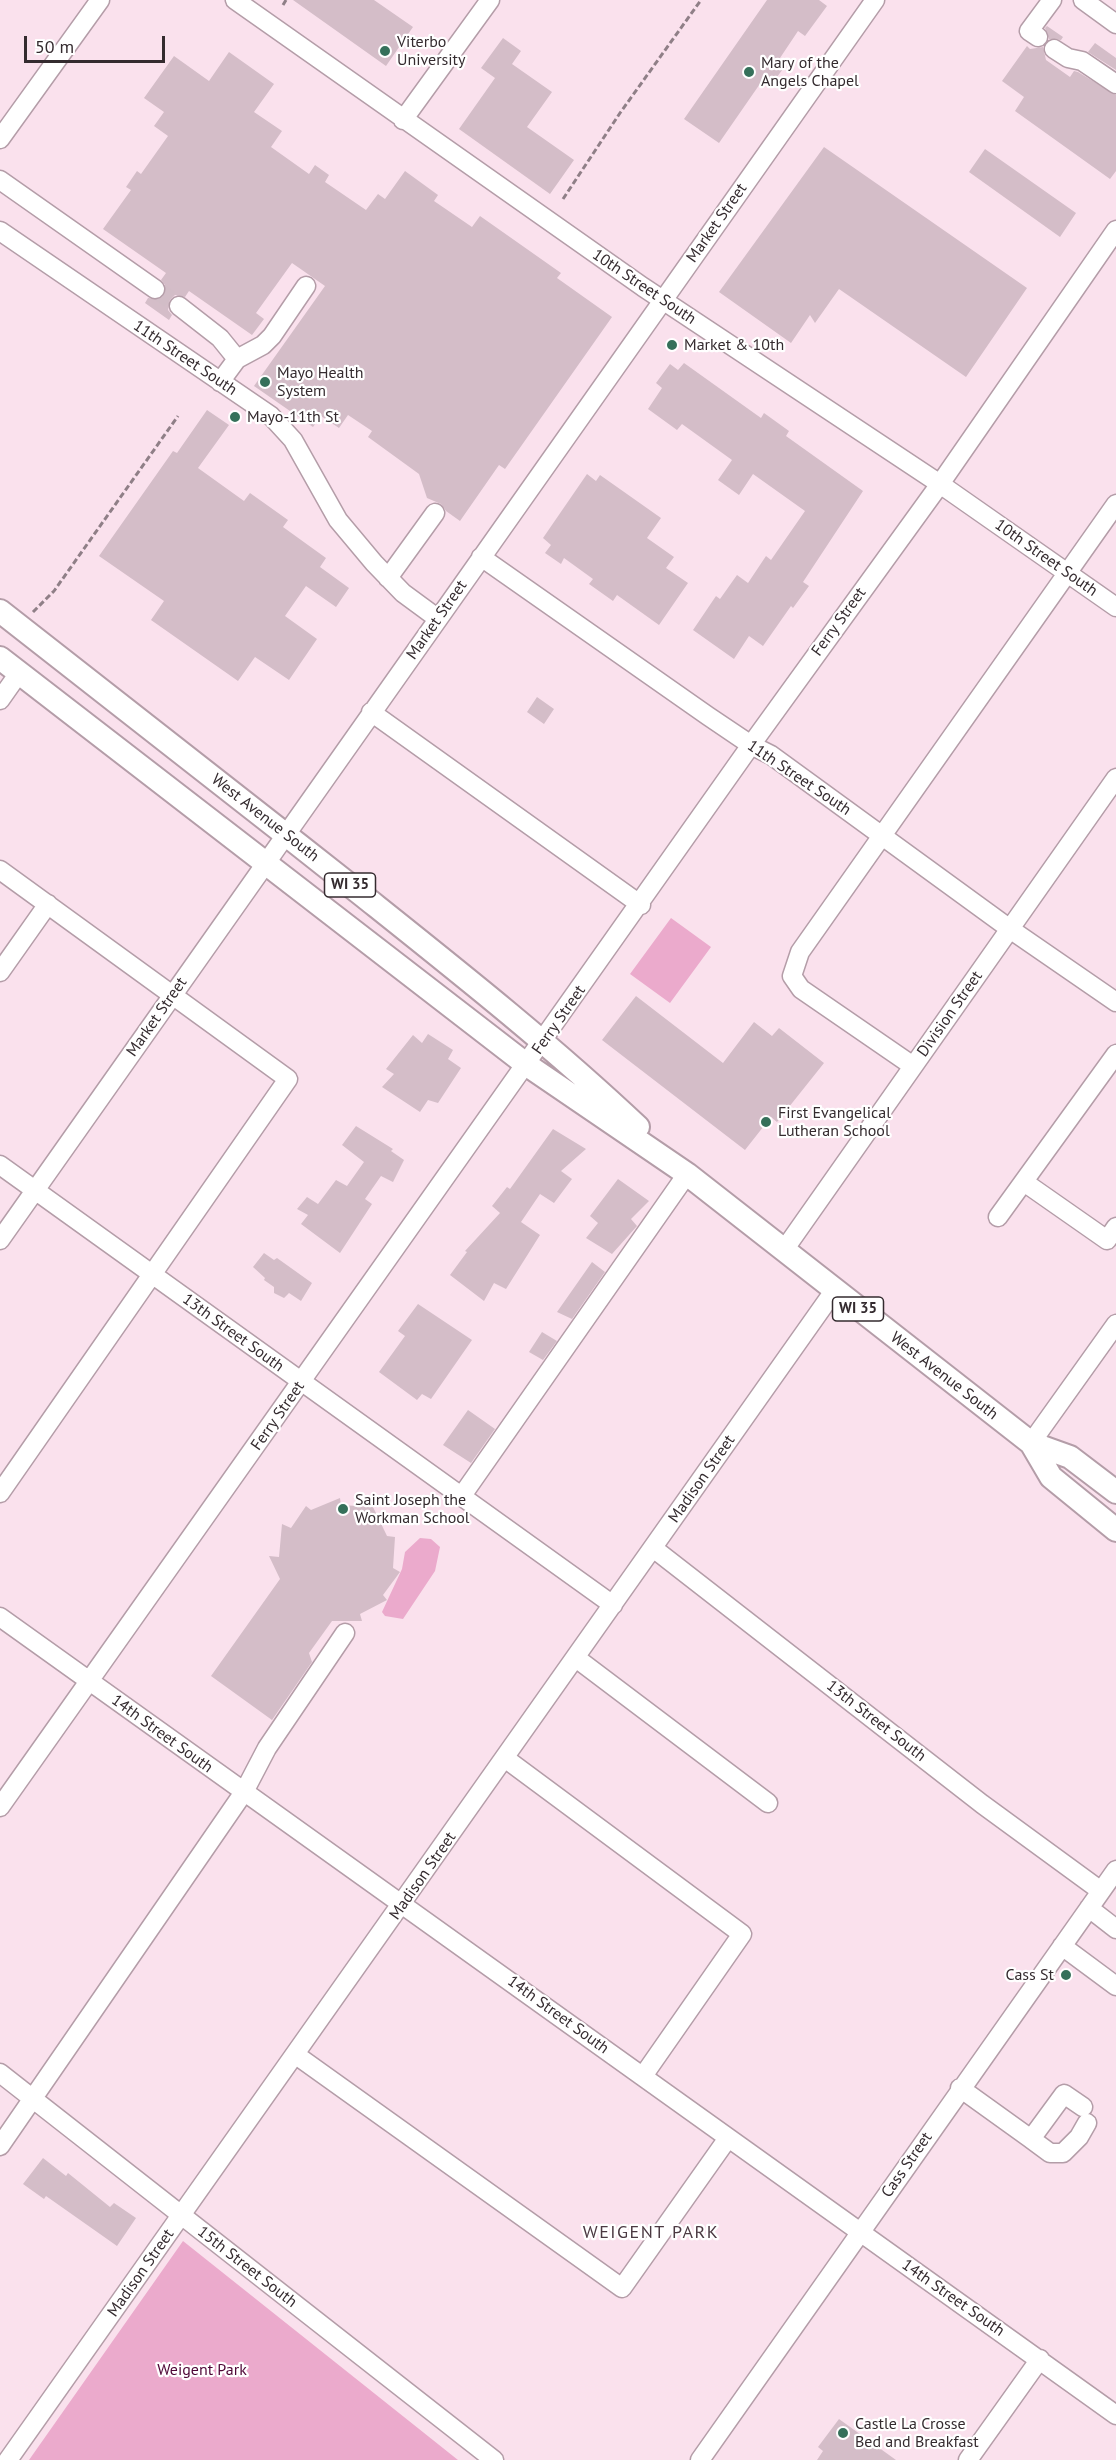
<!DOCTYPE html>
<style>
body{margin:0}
#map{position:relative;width:1116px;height:2460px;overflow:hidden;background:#fae1ed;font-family:"PT Sans",sans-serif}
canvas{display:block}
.scale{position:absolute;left:24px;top:36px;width:141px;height:27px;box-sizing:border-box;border:3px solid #342b2f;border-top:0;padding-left:8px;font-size:18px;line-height:21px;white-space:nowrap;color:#342b2f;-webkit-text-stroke:4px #fff;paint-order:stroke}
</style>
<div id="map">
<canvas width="1116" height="2460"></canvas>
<div class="scale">50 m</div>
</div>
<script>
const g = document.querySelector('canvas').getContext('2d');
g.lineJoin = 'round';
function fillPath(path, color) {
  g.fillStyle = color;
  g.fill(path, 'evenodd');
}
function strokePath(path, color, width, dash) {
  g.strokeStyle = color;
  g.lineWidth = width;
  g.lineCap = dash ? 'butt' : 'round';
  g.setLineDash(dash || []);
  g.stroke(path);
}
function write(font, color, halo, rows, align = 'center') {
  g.font = font + ' "PT Sans",sans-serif';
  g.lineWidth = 4.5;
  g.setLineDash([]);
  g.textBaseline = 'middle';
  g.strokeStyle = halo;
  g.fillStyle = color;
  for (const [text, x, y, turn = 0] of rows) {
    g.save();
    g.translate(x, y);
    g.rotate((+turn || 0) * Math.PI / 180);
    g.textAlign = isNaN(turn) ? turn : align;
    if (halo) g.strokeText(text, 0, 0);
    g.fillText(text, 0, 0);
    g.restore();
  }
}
fillPath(new Path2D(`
 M 671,918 L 711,947 L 670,1003 L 630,974 Z
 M 420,1538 L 431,1539 L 440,1547 L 435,1571 L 403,1619 L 385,1616 L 382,1612 L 402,1569 L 405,1552 Z
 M 183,2241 L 458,2460 L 29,2460 Z`), '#ebaacc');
fillPath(new Path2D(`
 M 293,0 L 374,0 L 413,27 L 386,66 Z
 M 767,0 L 819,0 L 827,6 L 805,36 L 798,31 L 778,61 L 785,66 L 772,84 L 764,78 L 719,143 L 684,119 Z
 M 1047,26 L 1063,37 L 1061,40 L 1049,39 L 1045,28 Z
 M 503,38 L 521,51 L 512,64 L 552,92 L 527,127 L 574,160 L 550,194 L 459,129 L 495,78 L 481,68 Z
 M 1095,43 L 1116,58 L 1116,70 L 1088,52 Z
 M 1027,46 L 1030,49 L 1043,47 L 1046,60 L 1070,77 L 1074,71 L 1078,72 L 1116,95 L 1116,171 L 1110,179 L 1015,111 L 1024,97 L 1002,81 Z
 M 229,52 L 274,84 L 254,112 L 282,131 L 271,147 L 309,174 L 315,165 L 329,175 L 325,182 L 366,210 L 378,194 L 385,199 L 405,171 L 438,195 L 434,201 L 472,227 L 480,216 L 561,273 L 557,278 L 612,317 L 505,469 L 499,465 L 460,521 L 446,511 L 441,504 L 427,498 L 419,474 L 368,437 L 372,431 L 348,415 L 339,428 L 321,416 L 313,427 L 254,386 L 325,286 L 292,263 L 256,313 L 264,319 L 252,335 L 189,291 L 185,297 L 175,295 L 170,300 L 168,310 L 172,315 L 169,320 L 145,303 L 148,298 L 159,299 L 164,295 L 165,285 L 161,280 L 166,273 L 103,229 L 131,190 L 126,187 L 137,171 L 141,174 L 168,136 L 154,126 L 164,112 L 144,98 L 174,56 L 209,81 Z
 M 824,147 L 1027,288 L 966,377 L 839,289 L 815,323 L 810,315 L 791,343 L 719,292 Z
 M 985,149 L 1076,213 L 1060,237 L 969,172 Z
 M 684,363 L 761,418 L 764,413 L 789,431 L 786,436 L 863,491 L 803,582 L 809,586 L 793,608 L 791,606 L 763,646 L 749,636 L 734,659 L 693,630 L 716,596 L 720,599 L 737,575 L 748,583 L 766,556 L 771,560 L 805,511 L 753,474 L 739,495 L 718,480 L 732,460 L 682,424 L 677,430 L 648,409 L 662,388 L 656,383 L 670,364 L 678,370 Z
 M 207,410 L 229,425 L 198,468 L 244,501 L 250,493 L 288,520 L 283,527 L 326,558 L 320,567 L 349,588 L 336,607 L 306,586 L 285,616 L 317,639 L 289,680 L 255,657 L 238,681 L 151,620 L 164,601 L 99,556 L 173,451 L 177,453 Z
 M 587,474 L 596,481 L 600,475 L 661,518 L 647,538 L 674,557 L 666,568 L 688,583 L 659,625 L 617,595 L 613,601 L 589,584 L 593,579 L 564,558 L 561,564 L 545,553 L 551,545 L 543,538 Z
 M 537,697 L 554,709 L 544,724 L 527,712 Z
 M 636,996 L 723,1063 L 754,1022 L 772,1036 L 779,1028 L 824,1063 L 777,1122 L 771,1117 L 745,1150 L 602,1040 Z
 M 428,1034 L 453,1050 L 448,1059 L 461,1068 L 438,1103 L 428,1100 L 420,1112 L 382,1087 L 394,1074 L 386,1069 L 413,1035 L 422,1043 Z
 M 356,1126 L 393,1149 L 391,1151 L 404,1160 L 393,1182 L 381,1176 L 365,1199 L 372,1204 L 340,1253 L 301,1224 L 308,1215 L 297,1209 L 307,1197 L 318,1204 L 336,1180 L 347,1186 L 364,1162 L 342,1145 Z
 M 553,1129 L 586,1149 L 561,1171 L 572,1179 L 554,1203 L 540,1194 L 521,1222 L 540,1235 L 506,1289 L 494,1283 L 484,1301 L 450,1275 L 467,1252 L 465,1251 L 500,1213 L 492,1206 L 507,1187 L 510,1189 Z
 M 618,1179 L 649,1201 L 631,1219 L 637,1226 L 612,1254 L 586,1238 L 598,1223 L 590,1216 Z
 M 264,1253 L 274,1260 L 277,1258 L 312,1283 L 301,1301 L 289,1293 L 284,1298 L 274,1293 L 274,1287 L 264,1280 L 265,1278 L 253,1267 Z
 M 592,1262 L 605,1272 L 572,1319 L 557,1312 Z
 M 418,1304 L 472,1340 L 431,1399 L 422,1394 L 417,1400 L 379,1372 L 405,1336 L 398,1331 Z
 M 542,1332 L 557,1341 L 543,1360 L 529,1352 Z
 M 468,1410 L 495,1429 L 471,1463 L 443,1445 Z
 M 340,1498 L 341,1505 L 373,1507 L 387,1536 L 395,1537 L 393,1568 L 400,1572 L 383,1595 L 387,1600 L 360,1614 L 362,1621 L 332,1621 L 309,1653 L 312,1662 L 272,1720 L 211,1676 L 280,1579 L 269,1556 L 279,1557 L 282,1524 L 291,1528 L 306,1506 L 311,1510 Z
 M 43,2158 L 66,2176 L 68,2173 L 110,2207 L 114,2203 L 136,2218 L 117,2246 L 46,2196 L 44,2199 L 23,2184 Z
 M 839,2419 L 896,2460 L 817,2460 L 823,2451 L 818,2447 Z`), '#d4bdc8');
strokePath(new Path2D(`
 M 155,289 L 179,306`), '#d2bdc7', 18, [18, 9]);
const minor = new Path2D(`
 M 235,0 L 643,287 L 940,484 L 1116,607
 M 1083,0 L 1116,24
 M 1038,37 L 1029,31 L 1052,0
 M 1054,49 L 1068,58 L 1082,61 L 1116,84
 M 403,120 L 490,0
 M 0,139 L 100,0
 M 0,180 L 155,289
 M 0,231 L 271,416 L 293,440 L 338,520 L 374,563 L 403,593 L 437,618
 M 179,306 L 220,338 L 237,359
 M 220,382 L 237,359 L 263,345 L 272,336 L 306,286
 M 481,557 L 708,716 L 751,745 L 771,755 L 1010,929 L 1116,1002
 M 388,578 L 435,513
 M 0,700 L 19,673
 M 371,712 L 641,905
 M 0,870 L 288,1079 L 0,1493
 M 0,972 L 48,904
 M 913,1066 L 801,989 L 792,976 L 800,952 L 1116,504
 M 0,1165 L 613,1605
 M 1024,1182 L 1107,1240 L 1116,1227
 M 998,1217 L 1116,1054
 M 0,1240 L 875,0
 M 784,1250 L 1116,778
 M 1031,1443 L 1116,1324
 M 461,1497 L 687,1174
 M 653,1548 L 982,1804 L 1101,1891
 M 0,1617 L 1116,2415
 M 576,1658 L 768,1803
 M 506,1759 L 742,1934 L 643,2076
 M 0,1807 L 751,745 L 940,484 L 1116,230
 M 1089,1908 L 1116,1929
 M 1062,1946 L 1116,1986
 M 296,2055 L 622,2288 L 728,2138
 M 0,2073 L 494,2460
 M 960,2088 L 1031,2139 L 1064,2094 L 1083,2107
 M 1031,2139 L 1050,2153 L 1063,2153 L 1079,2137 L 1087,2123
 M 0,2146 L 244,1792 L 267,1748 L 345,1633
 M 8,2460 L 834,1291
 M 700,2460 L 1116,1870
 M 968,2460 L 1040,2359`);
const major = new Path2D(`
 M 0,611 C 120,705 241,799 361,894 C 455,969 550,1044 638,1127
 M 0,658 L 527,1065 L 687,1174 L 1031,1443 L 1070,1457 L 1116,1492
 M 1031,1443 L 1051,1477 L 1116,1530`);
strokePath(minor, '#b49da8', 21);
strokePath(major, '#b49da8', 26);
strokePath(new Path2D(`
 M 283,5 L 286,0
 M 563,199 L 620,113 L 701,0
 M 33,612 L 54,591 L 178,416`), '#8f7f87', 3, [6, 3]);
strokePath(minor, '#fff', 18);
strokePath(major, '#fff', 22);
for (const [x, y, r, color] of [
 [385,51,6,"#35705a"],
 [749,72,6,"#35705a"],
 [672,345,6,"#35705a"],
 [265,382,6,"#35705a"],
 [235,417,6,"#35705a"],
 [766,1122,6,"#35705a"],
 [343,1509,6,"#35705a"],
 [1066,1975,6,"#35705a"],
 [843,2433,6,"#35705a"]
]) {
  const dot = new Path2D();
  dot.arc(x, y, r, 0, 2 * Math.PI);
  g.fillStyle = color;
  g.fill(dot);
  strokePath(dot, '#fff', 2);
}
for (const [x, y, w] of [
 [350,885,51],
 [858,1309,51]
]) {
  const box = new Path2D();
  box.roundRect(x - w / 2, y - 12, w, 24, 4.5);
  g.fillStyle = '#fff';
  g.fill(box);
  strokePath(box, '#342b2f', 1.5);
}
write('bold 15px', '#342b2f', null, [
 ["WI 35",350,885],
 ["WI 35",858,1309]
]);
write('16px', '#342b2f', '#fff', [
 ["Viterbo",397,42],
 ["University",397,60],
 ["Mary of the",761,63],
 ["Angels Chapel",761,81],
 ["Market & 10th",684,345],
 ["Mayo Health",277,373],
 ["System",277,391],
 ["Mayo-11th St",247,417],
 ["First Evangelical",778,1113],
 ["Lutheran School",778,1131],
 ["Saint Joseph the",355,1500],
 ["Workman School",355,1518],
 ["Cass St",1054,1975,"right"],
 ["Castle La Crosse",855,2424],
 ["Bed and Breakfast",855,2442]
], 'left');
write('16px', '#342b2f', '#fff', [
 ["Market Street",717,223,-55],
 ["10th Street South",644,287,34],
 ["11th Street South",185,358,34],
 ["10th Street South",1046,558,35],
 ["Market Street",437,620,-55],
 ["Ferry Street",839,622,-54],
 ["11th Street South",799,778,34],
 ["West Avenue South",265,818,38],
 ["Division Street",950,1014,-55],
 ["Market Street",157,1017,-55],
 ["Ferry Street",559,1020,-55],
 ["13th Street South",233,1333,36],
 ["West Avenue South",944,1376,38],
 ["Ferry Street",278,1416,-55],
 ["Madison Street",702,1479,-55],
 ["13th Street South",876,1721,38],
 ["14th Street South",162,1734,36],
 ["Madison Street",423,1876,-55],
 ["14th Street South",558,2015,36],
 ["Cass Street",907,2165,-55],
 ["15th Street South",247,2267,38],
 ["Madison Street",141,2273,-55],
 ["14th Street South",953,2298,35]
]);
write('16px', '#4f0737', '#fff', [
 ["Weigent Park",202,2370]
]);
g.letterSpacing = '1.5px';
write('18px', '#4b3942', '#fff', [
 ["WEIGENT PARK",651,2233]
]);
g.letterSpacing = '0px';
</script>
